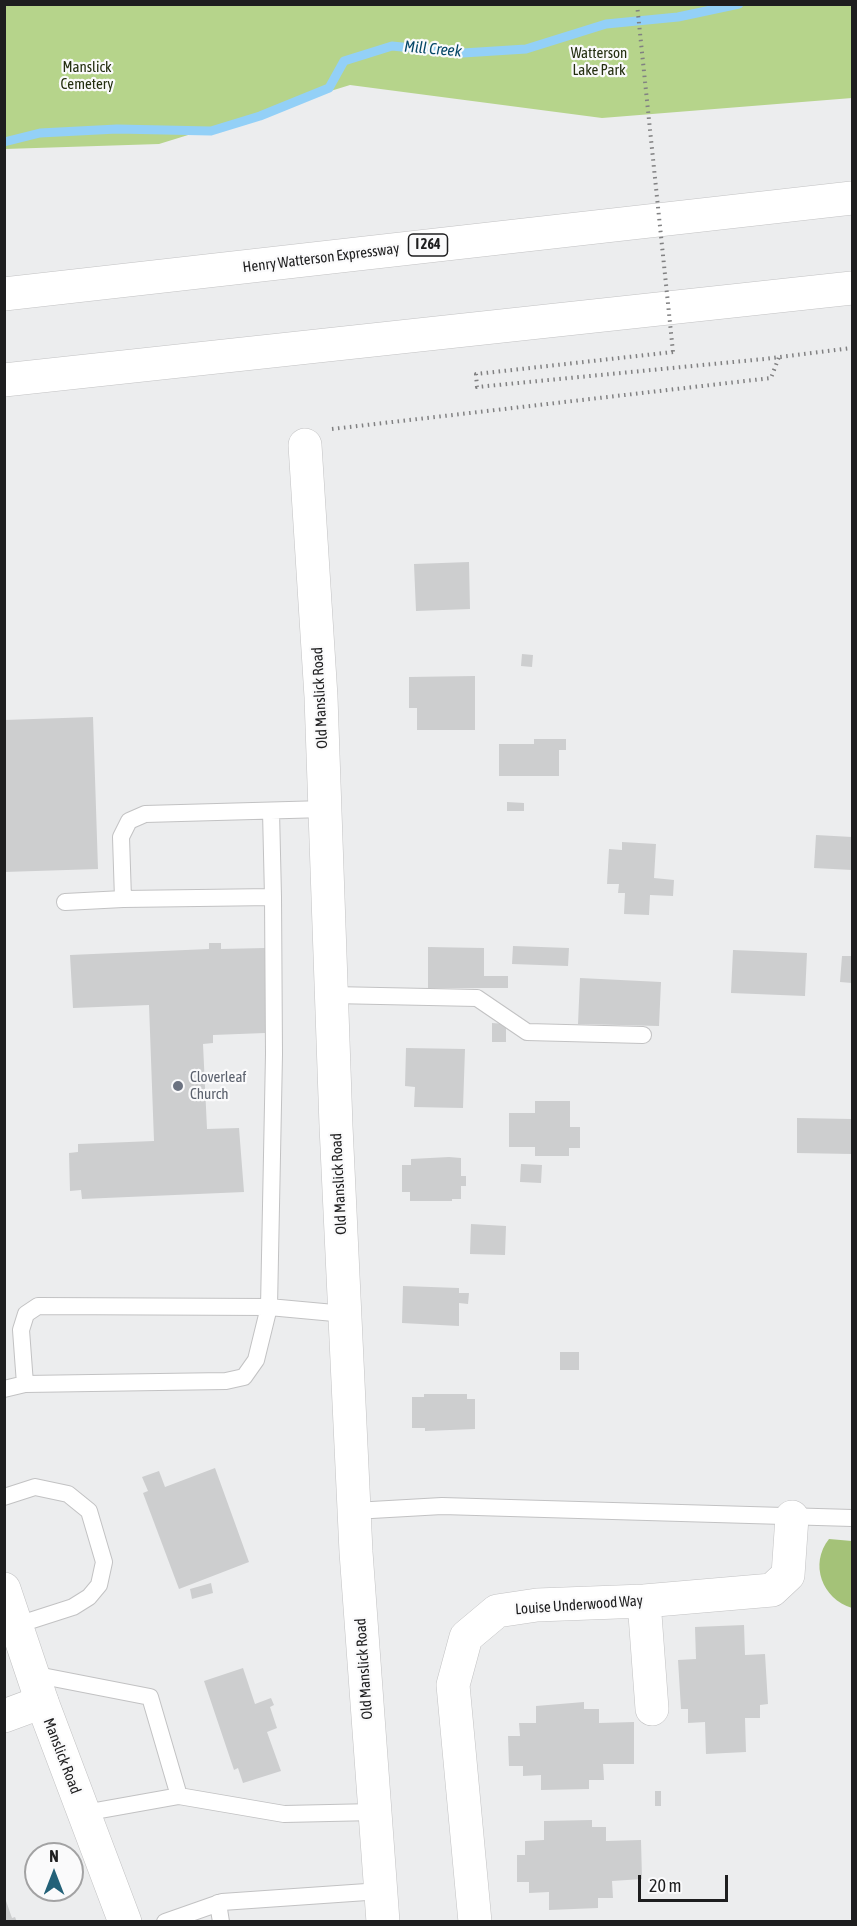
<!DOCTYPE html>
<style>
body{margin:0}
#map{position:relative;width:857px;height:1926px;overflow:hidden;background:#ecedee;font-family:"Asap Condensed",sans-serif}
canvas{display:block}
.frame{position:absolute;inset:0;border:6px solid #1e1e1f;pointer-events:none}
.north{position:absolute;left:24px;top:1842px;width:60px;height:60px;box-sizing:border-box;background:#fafafb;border:2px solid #a2a2a3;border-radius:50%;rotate:0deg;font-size:16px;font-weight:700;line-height:24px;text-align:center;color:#1e1e1f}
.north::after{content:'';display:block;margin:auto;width:21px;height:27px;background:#236178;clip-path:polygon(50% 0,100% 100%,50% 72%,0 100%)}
.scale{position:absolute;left:638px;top:1875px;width:90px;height:27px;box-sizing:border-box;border:3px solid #1e1e1f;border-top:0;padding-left:8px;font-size:18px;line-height:21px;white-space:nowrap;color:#1e1e1f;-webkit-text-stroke:4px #fafafb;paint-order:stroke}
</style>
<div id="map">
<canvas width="857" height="1926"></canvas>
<div class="frame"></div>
<div class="north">N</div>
<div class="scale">20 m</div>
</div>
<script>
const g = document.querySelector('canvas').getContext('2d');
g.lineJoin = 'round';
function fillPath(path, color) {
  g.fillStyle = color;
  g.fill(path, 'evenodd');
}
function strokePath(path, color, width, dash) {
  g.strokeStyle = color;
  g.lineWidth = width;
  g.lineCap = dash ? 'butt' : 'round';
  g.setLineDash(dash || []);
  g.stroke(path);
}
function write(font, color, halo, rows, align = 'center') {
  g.font = font + ' "Asap Condensed",sans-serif';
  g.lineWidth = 4.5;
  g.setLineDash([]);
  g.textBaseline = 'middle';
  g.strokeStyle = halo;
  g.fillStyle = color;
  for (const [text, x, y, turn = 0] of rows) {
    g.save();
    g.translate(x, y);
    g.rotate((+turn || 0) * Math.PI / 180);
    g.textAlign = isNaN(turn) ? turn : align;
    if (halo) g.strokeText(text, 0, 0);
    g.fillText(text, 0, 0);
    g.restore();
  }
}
fillPath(new Path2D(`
 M 4,5 L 852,5 L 852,98 L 602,118 L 350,85 L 159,144 L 5,149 Z`), '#b6d48b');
fillPath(new Path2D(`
 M 829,1539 L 852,1541 L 852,1608 C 822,1599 809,1564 829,1539 Z`), '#a4c278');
strokePath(new Path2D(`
 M 4,142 L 40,133 L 117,129 L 211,131 L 260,116 L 329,88 L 344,61 L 392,46 L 463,53 L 526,49 L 606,24 L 678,17 L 739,4`), '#93d0f7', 9);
fillPath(new Path2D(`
 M 469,562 L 470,609 L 416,611 L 414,564 Z
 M 522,654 L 533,655 L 532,667 L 521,666 Z
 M 475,676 L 475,730 L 417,730 L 417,708 L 409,708 L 409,677 Z
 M 93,717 L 98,869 L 4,872 L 4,720 Z
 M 534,739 L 566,739 L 566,750 L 559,750 L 559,776 L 499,776 L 499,744 L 534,744 Z
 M 507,802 L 524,803 L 524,811 L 507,811 Z
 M 816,835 L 852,837 L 852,870 L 814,868 Z
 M 622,842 L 656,844 L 654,878 L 674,880 L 673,896 L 650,895 L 649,915 L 624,914 L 625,893 L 618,893 L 619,884 L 607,884 L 609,849 L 622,850 Z
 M 209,943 L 221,943 L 221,949 L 265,948 L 265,1033 L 213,1035 L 213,1043 L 203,1044 L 207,1129 L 239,1128 L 244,1192 L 82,1199 L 81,1190 L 70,1191 L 69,1153 L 78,1152 L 78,1144 L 154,1141 L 149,1005 L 73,1008 L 70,955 L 209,949 Z
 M 513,946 L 569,948 L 568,966 L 512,964 Z
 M 428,947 L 484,948 L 484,976 L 508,976 L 508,988 L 428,988 Z
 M 733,950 L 807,953 L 805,996 L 731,993 Z
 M 842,956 L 852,956 L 852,983 L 840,982 Z
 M 580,978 L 661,982 L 659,1026 L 578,1024 Z
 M 492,1023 L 506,1024 L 506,1042 L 492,1042 Z
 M 406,1048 L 465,1049 L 463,1108 L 414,1107 L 415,1087 L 405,1086 Z
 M 535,1101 L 570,1101 L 570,1127 L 580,1127 L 580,1148 L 569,1148 L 569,1156 L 535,1156 L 535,1147 L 509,1147 L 509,1113 L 535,1113 Z
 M 797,1118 L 851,1119 L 851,1154 L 797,1153 Z
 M 449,1157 L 461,1158 L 461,1176 L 466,1176 L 466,1186 L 461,1186 L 461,1199 L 452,1199 L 452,1201 L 410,1201 L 410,1192 L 402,1192 L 402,1165 L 411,1165 L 411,1159 Z
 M 521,1164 L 542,1165 L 541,1183 L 520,1182 Z
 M 471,1224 L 506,1226 L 505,1255 L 470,1254 Z
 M 403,1286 L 459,1288 L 459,1293 L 469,1293 L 468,1304 L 459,1303 L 459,1326 L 402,1323 Z
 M 560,1352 L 579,1352 L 579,1370 L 560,1370 Z
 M 424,1394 L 467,1394 L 467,1399 L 475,1399 L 475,1429 L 425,1431 L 425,1428 L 412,1428 L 412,1397 L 424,1397 Z
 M 215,1468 L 249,1562 L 179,1589 L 143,1493 L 148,1491 L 142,1477 L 159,1471 L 165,1487 Z
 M 211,1583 L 213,1593 L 192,1599 L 190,1589 Z
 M 744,1625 L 745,1655 L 765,1654 L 768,1704 L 760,1705 L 760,1718 L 745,1718 L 746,1752 L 706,1754 L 705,1722 L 688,1723 L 688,1709 L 681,1709 L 678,1660 L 696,1659 L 695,1627 Z
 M 243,1668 L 255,1704 L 271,1698 L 274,1705 L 270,1707 L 277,1728 L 267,1732 L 281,1771 L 243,1783 L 238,1768 L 234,1770 L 204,1681 Z
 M 584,1702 L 584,1709 L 599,1709 L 599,1723 L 634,1722 L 634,1764 L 603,1764 L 604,1780 L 589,1780 L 589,1789 L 541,1790 L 541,1775 L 523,1776 L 523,1766 L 509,1766 L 508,1736 L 520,1736 L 519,1723 L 536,1723 L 536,1706 Z
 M 655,1791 L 661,1791 L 661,1806 L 655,1806 Z
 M 592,1820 L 592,1827 L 606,1827 L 606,1841 L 641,1840 L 642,1879 L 612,1881 L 613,1898 L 598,1898 L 598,1908 L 549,1910 L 549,1892 L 529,1893 L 529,1882 L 517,1882 L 517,1855 L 525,1855 L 525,1841 L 544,1840 L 544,1821 Z
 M 5,1898 L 12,1918 L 15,1917 L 17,1922 L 4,1922 Z`), '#cdcecf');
const lane = new Path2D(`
 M 271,811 L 273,897
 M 65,902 L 123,899
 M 332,995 L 477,998 L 527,1032 L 643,1035
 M 25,1384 L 226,1381 L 244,1377 L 256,1360 L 269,1307 L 345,1314
 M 4,1389 L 25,1384 L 21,1330 L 26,1314 L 38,1306 L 269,1307 L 274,1054 L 273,897 L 123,899 L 121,837 L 129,821 L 145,814 L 325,809
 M 4,1497 L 35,1487 L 68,1494 L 89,1511 L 104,1562 L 99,1585 L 89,1597 L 73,1607 L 17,1625
 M 354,1511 L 442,1506 L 852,1518
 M 32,1674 L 150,1697 L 179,1796 L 284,1814 L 375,1812
 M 84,1813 L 179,1796
 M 218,1903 L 221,1922
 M 165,1922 L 222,1902 L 381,1891`);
const street = new Path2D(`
 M 305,445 L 321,697 L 336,1126 L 356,1552 L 383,1922
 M 644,1601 L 652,1709
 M 4,1716 L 42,1702
 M 475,1922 L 453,1685 L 466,1637 L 497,1611 L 537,1605 L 644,1601 L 772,1590 L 788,1575 L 792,1517`);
const secondary = new Path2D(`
 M 4,1589 L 42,1702 L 125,1922`);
const highway = new Path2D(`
 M 4,294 L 852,198
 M 4,380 L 852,288`);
strokePath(lane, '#c2c2c3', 18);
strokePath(street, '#c2c2c3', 34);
strokePath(secondary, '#c2c2c3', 34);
strokePath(highway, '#c2c2c3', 34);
strokePath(new Path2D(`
 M 673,352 L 476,374 L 477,387 L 764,359 L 852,348
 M 332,429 L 771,378 L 779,357`), '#818182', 4, [1.5, 4.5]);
strokePath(lane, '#fff', 16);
strokePath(street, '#fff', 33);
strokePath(secondary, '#fff', 33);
strokePath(highway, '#fff', 33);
strokePath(new Path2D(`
 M 637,4 L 673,352`), '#818182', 4, [1.5, 4.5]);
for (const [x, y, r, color] of [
 [178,1086,6,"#6b7280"]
]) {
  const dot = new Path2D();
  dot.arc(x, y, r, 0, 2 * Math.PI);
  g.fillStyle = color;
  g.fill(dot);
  strokePath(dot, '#fafafb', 2);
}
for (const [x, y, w] of [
 [428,245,39]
]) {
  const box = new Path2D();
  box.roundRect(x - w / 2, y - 11, w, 22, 4.5);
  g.fillStyle = '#fafafb';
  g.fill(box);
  strokePath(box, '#1e1e1f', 1.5);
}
write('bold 14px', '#1e1e1f', null, [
 ["I 264",428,245]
]);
write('15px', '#242f10', '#fafafb', [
 ["Watterson",599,53],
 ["Lake Park",599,70],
 ["Manslick",87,67],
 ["Cemetery",87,84]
]);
write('15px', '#1e1e1f', '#fafafb', [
 ["Henry Watterson Expressway",321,258,-7],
 ["Old Manslick Road",320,698,-93],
 ["Old Manslick Road",339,1184,-93],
 ["Louise Underwood Way",579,1605,-4],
 ["Old Manslick Road",364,1669,-94],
 ["Manslick Road",62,1756,69]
]);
write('15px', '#5b616d', '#fafafb', [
 ["Cloverleaf",190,1077],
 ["Church",190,1094]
], 'left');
write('italic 16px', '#054767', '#fafafb', [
 ["Mill Creek",433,49,5]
]);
</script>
